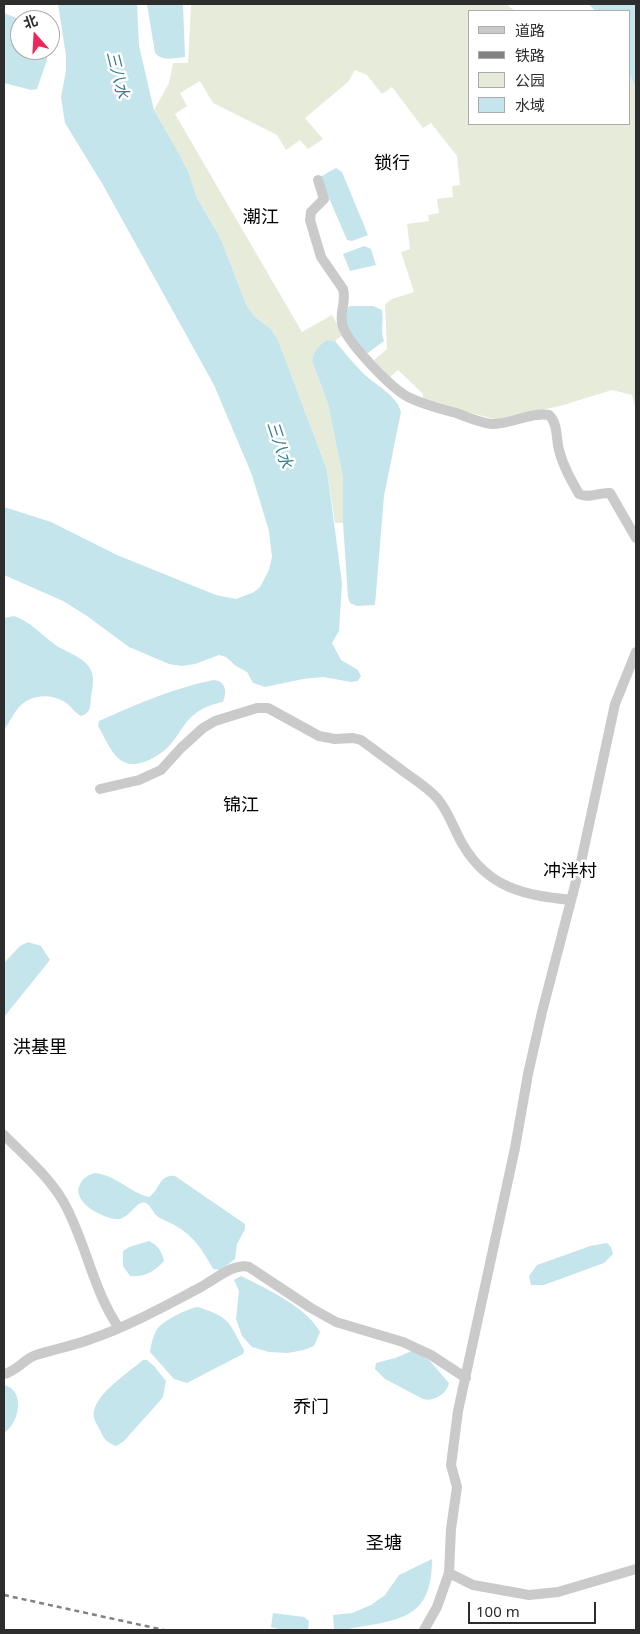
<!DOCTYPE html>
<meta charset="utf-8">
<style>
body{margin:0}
#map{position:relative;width:640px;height:1634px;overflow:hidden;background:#fff;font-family:"Noto Sans","Noto Sans SC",sans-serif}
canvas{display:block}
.frame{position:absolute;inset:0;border:5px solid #2d2d2d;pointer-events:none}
.legend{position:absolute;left:468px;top:10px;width:162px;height:115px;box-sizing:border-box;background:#fff;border:1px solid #ababab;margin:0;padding:6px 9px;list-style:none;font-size:15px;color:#2d2d2d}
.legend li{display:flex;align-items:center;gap:10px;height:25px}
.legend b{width:25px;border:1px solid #ababab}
.north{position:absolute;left:10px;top:10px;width:50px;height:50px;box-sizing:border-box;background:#fff;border:1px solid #ababab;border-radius:50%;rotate:341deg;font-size:14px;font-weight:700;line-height:20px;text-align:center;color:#2d2d2d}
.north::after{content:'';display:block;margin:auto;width:18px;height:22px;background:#ee265a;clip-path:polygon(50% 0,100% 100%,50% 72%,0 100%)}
.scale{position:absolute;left:468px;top:1602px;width:128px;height:22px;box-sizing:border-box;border:2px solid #2d2d2d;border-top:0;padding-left:6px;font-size:15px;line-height:18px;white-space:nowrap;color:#2d2d2d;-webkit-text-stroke:4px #fff;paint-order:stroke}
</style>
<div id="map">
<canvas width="640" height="1634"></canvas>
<div class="frame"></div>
<ul class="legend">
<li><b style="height:6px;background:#cacaca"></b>道路</li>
<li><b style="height:6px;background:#828282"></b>铁路</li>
<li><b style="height:14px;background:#e7ecda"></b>公园</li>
<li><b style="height:14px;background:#c5e5ed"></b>水域</li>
</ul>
<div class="north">北</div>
<div class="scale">100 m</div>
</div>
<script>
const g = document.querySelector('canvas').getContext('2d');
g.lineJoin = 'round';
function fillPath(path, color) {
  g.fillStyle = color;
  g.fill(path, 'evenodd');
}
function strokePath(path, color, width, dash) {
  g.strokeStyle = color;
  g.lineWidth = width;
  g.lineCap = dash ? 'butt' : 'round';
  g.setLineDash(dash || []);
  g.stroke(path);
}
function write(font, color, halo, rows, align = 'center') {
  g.font = font + ' "Noto Sans","Noto Sans SC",sans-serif';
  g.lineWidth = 5;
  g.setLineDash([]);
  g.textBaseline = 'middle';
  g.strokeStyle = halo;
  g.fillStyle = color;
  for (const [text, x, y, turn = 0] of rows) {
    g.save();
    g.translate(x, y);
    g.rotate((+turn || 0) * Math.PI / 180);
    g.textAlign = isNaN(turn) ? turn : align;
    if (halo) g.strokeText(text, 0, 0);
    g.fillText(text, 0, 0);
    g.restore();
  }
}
fillPath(new Path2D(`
 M 191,4 L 506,4 L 515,11 L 469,11 L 469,124 L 629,124 L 629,73 L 636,90 L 636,410 L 632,395 L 612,390 L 560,406 L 498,420 L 467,412 L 423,398 L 423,394 L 398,370 L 390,377 L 374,360 L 387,349 L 385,304 L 392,299 L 414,292 L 401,252 L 410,249 L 407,224 L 429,221 L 428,215 L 439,213 L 437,199 L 453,197 L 452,186 L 460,185 L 457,156 L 431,123 L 423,128 L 392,87 L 382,94 L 367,75 L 355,70 L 348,82 L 305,118 L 323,139 L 308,149 L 300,140 L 286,150 L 277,135 L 213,103 L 200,81 L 180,93 L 187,106 L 175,114 L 302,332 L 332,315 L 343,335 L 335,341 L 329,340 L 313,356 L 312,361 L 328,404 L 343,478 L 343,523 L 335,523 L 327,470 L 278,340 L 271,329 L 255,317 L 247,306 L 220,237 L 197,198 L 189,173 L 177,150 L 154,110 L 169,83 L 173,63 L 188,63 Z`), '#e7ecda');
fillPath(new Path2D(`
 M 58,4 L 137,4 L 139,46 L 154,110 L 177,150 L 189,173 L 197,198 L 220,237 L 247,306 L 255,317 L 271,329 L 278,340 L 327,470 L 342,583 L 339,631 L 332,643 L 341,660 L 358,670 L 361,676 L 358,681 L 351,682 L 323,677 L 303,679 L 265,687 L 253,683 L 247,672 L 236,666 L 226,657 L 219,655 L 195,664 L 182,666 L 169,664 L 129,647 L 87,616 L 63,601 L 4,575 L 4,507 L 51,522 L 117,555 L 216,595 L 236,599 L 254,592 L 260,587 L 269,570 L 272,557 L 269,531 L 252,475 L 214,385 L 103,185 L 65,123 L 61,97 L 66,71 L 66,56 Z
 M 147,4 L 183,4 L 185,57 C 174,58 163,62 155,53 Z
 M 589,4 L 636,4 L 636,89 L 629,73 L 629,11 L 595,11 Z
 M 4,13 L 21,20 L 20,50 L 46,50 L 47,60 L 37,89 L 31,90 L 4,83 Z
 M 336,168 L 342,172 L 368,235 L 352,241 L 347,240 L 320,177 Z
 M 364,246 L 371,249 L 376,265 L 350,271 L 343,254 Z
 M 351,306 L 373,306 L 382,310 C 384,322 380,329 384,341 L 368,353 C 361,350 347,331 346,323 C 344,319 347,312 348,307 Z
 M 329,340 L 335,341 C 344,352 353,363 363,373 C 375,385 397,395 401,412 L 384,496 L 375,605 L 357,606 L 350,603 L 348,597 L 343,523 L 343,478 L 328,404 L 312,361 C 313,352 321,342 329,340 Z
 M 14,616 C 29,621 41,634 53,643 C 64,652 84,656 91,670 C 95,679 92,689 91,698 C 90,707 91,713 81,716 C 74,713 70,704 63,701 C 49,693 30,695 19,707 C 13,714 9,723 4,730 L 4,618 Z
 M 214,680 L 219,681 C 227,686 226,694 223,702 C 213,704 202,708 195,714 C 184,722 179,735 170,745 C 159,757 134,772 119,759 C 110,751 104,736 98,726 L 99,721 C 137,704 173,688 214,680 Z
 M 28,942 L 41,946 L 50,960 L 4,1017 L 4,963 L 20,946 Z
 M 95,1173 C 116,1175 129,1192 149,1197 C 160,1190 159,1174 175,1176 L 245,1224 L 245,1229 L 237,1244 L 235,1259 L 221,1270 L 213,1269 C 204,1252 193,1235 176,1226 C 170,1222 161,1220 156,1215 C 152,1211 151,1206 146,1203 C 136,1199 130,1221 115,1219 C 100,1217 71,1201 80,1184 C 84,1177 88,1175 95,1173 Z
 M 149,1241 C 157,1244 163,1253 164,1261 C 155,1271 144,1278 130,1276 L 123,1266 L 123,1251 L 129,1247 Z
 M 607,1243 L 611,1247 L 613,1254 L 604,1263 L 544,1285 L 531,1285 L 529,1276 L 537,1265 L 590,1246 Z
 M 241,1276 C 265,1288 307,1307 320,1332 L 314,1346 L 304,1350 L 288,1353 L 269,1352 L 252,1347 L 242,1336 L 236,1319 L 239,1291 L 234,1280 Z
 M 198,1307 C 231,1318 228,1321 244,1350 L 243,1354 L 187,1383 L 174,1379 L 150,1352 C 151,1344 153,1336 157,1329 C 163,1321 188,1308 198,1307 Z
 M 414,1350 L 429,1360 L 449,1383 C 447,1394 434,1402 423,1399 L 385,1379 L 375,1369 L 376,1363 L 395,1358 Z
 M 143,1360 L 147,1360 L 154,1366 L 166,1381 L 163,1397 L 159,1402 L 123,1442 L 116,1446 C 107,1443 103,1438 100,1430 C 97,1424 92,1418 94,1411 C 97,1393 129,1372 143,1360 Z
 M 4,1385 C 20,1388 21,1409 14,1421 C 12,1426 8,1430 4,1433 Z
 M 432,1559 C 432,1624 395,1619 344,1630 L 336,1630 L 334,1629 L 333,1615 L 352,1613 L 371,1605 L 385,1595 L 399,1575 Z
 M 273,1613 L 304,1617 L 309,1621 L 308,1630 L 282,1630 L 271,1627 Z`), '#c5e5ed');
strokePath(new Path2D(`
 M 318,180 L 324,199 L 311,212 L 310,220 L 321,257 L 343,289 C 347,302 338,314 343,327 C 350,345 391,388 408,397 C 424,405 442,409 459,414 C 469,418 481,423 492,424 C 511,424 531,412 549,415 C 558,423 556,439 559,450 C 563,466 571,480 579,494 C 588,499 600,492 610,493 L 636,538
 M 100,789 L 139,780 L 161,770 L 181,748 L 203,728 L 215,721 L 257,708 L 268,708 L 319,736 L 335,739 L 353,738 L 361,740 C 376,751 392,763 407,774 C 417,781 429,789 437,798 C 449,812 454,830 463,845 C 489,889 525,895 571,900
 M 4,1135 C 24,1155 48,1176 63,1201 C 86,1241 92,1289 119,1328
 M 4,1374 C 17,1371 24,1359 36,1355 C 54,1349 73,1346 91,1339 C 129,1326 165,1306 201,1287 C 214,1280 235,1262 249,1267 L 311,1308 L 336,1322 L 403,1342 L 431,1355 L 466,1378
 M 449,1573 L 473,1585 L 529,1595 L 558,1592 L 636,1569
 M 424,1630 L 437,1607 L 449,1573 L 451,1529 L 457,1487 L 451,1465 L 458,1411 L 515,1148 L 528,1074 L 542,1012 L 581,862 L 615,704 L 636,652`), '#cacaca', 10);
strokePath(new Path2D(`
 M 4,1595 L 164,1630`), '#828282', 2.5, [5, 4]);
write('italic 16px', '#357b8c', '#fff', [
 ["三八水",117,75,76],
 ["三八水",279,445,72]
]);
write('18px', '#000', '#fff', [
 ["锁行",392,164],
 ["潮江",261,218],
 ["锦江",241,806],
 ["冲泮村",570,872],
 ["洪基里",40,1048],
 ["乔门",311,1408],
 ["圣塘",384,1544]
]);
</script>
